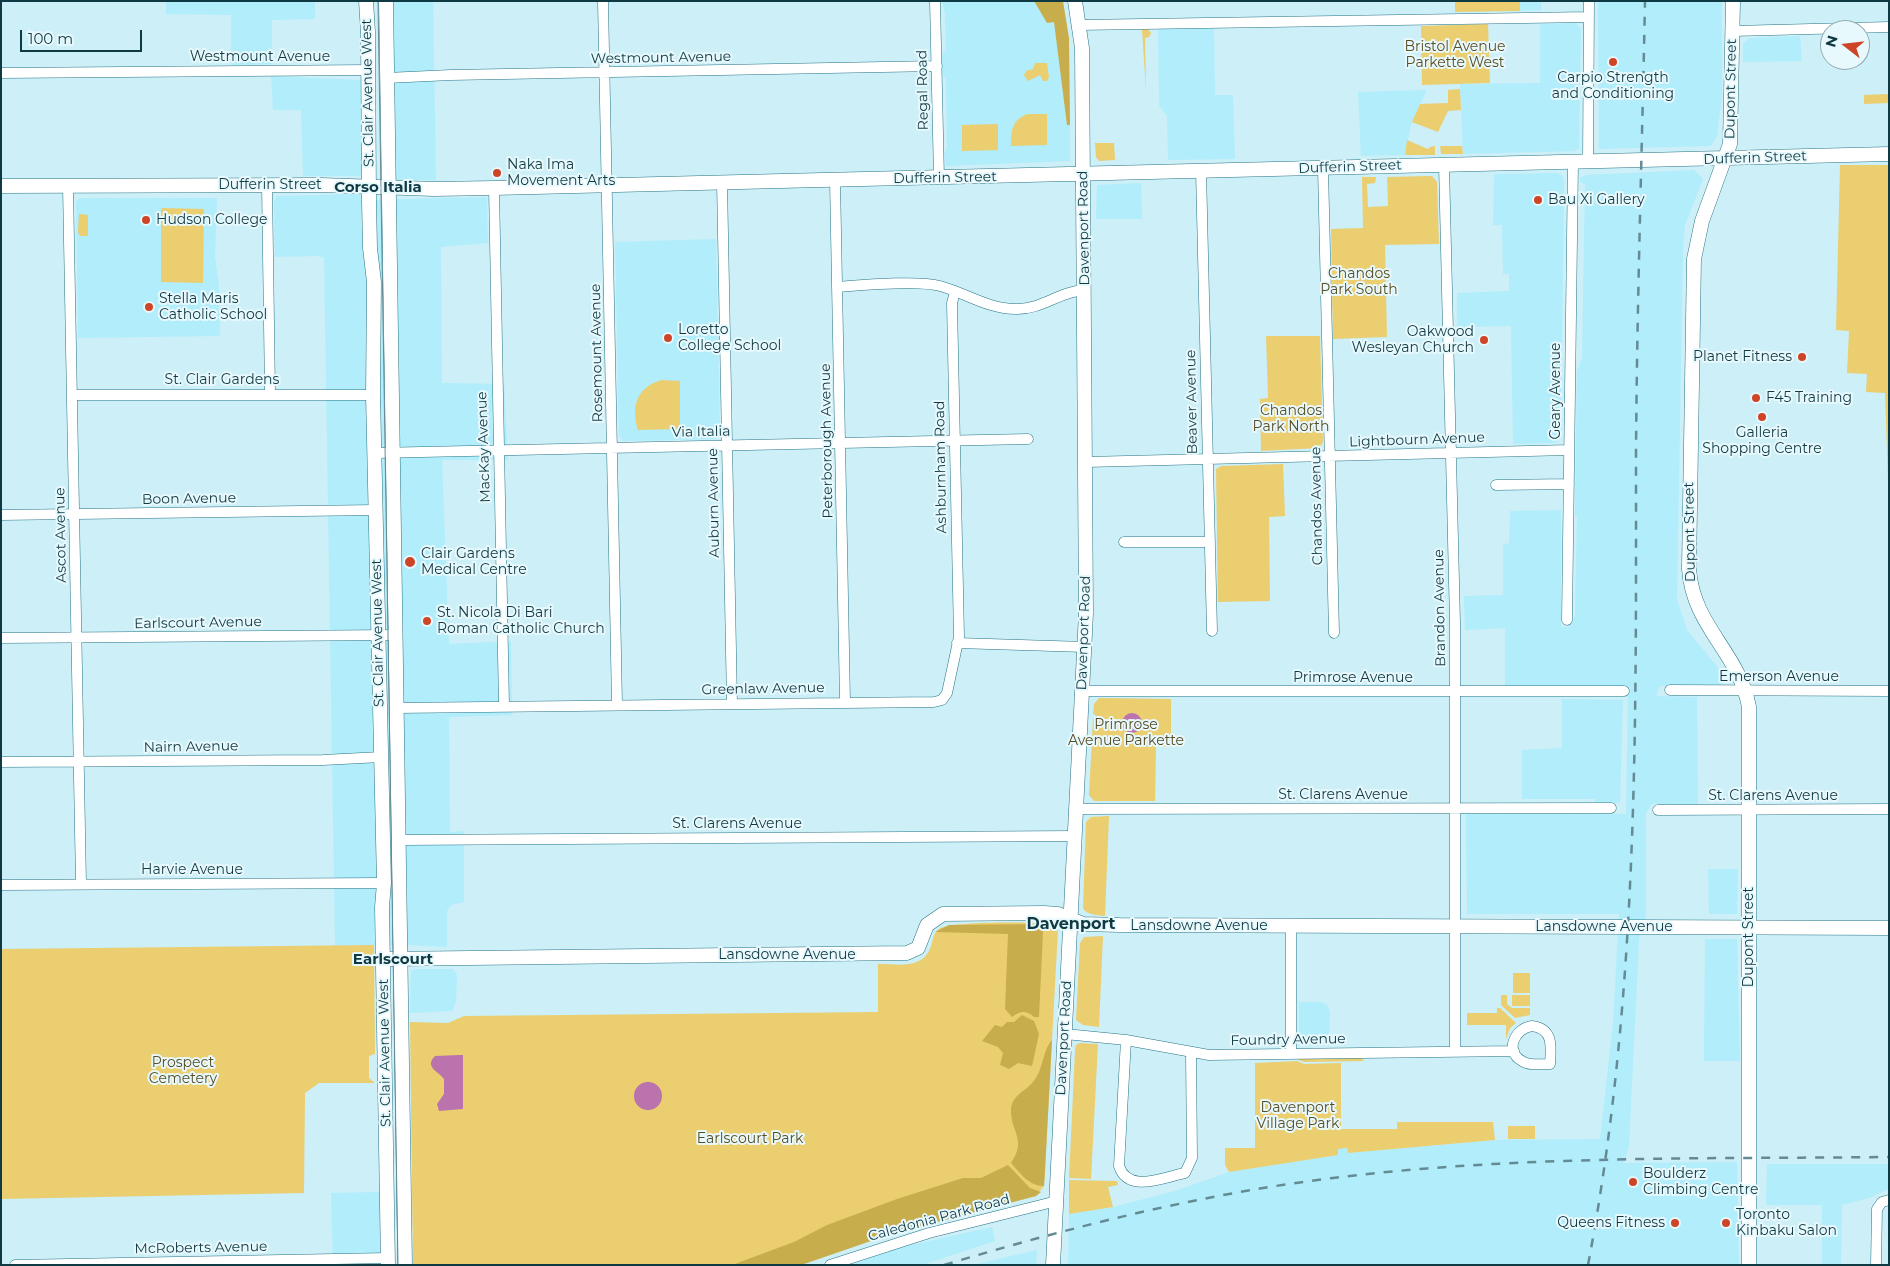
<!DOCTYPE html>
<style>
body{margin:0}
#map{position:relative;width:1890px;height:1266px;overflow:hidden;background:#cceff8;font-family:Montserrat,sans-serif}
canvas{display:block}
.frame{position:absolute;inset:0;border:2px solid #103a43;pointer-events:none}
.north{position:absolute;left:1820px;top:20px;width:50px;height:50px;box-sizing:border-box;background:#e8f9fd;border:1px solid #92adb3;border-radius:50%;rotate:286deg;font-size:14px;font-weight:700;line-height:20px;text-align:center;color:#103a43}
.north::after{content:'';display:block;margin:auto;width:18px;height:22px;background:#ce4426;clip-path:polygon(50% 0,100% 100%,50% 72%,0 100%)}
.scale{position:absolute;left:20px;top:30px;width:122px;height:22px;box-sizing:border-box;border:2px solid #103a43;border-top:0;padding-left:6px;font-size:15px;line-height:18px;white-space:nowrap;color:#103a43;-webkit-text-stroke:4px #e8f9fd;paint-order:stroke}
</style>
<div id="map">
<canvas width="1890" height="1266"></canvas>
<div class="frame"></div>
<div class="north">N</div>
<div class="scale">100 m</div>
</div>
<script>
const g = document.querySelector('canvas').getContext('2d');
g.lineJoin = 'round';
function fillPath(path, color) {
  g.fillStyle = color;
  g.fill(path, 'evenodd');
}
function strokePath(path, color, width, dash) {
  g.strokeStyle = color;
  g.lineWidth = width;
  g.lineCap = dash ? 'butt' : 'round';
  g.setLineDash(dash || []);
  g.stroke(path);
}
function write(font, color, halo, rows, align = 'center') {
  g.font = font + ' Montserrat,sans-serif';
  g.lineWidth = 4;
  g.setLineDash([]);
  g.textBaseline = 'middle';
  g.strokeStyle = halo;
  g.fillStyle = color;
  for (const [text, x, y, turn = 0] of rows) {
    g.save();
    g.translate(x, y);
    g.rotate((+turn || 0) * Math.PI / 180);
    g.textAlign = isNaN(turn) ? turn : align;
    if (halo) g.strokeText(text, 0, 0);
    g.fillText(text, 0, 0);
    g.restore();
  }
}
fillPath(new Path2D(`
 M 166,1 L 315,1 L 315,19 L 272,20 L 272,64 L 231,65 L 231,15 L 166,14 Z
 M 392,1 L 433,1 L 436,180 L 396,180 L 391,68 Z
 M 942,1 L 1063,1 L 1069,43 L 1070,161 L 946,166 L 944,154 L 947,148 L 946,79 L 942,73 L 942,55 L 946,49 L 945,14 Z
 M 1520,1 L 1541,1 L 1541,10 L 1520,11 Z
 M 1598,1 L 1722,1 L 1722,96 L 1717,137 L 1711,146 L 1599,149 Z
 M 1576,23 L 1581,29 L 1579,148 L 1575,151 L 1463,154 L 1460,84 L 1540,83 L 1540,24 Z
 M 1214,28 L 1215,95 L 1233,95 L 1235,159 L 1168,160 L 1167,116 L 1159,105 L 1158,29 Z
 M 1800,36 L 1802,61 L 1743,62 L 1743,44 L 1749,38 Z
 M 271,76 L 362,80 L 363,170 L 360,176 L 303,176 L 301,110 L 273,110 Z
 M 1427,90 L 1411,124 L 1405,155 L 1361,156 L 1358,92 Z
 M 1694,170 L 1703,179 L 1685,225 L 1683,247 L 1677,599 L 1687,630 L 1725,676 L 1722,685 L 1660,686 L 1656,696 L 1697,697 L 1698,804 L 1652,804 L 1646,813 L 1646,915 L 1639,939 L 1629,1145 L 1624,1163 L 1737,1162 L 1739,1265 L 1068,1265 L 1069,1214 L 1113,1207 L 1175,1191 L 1229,1172 L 1337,1155 L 1337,1149 L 1347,1148 L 1348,1153 L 1495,1140 L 1600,1139 L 1613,1023 L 1619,914 L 1467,914 L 1466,817 L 1466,814 L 1626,814 L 1628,687 L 1505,687 L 1505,628 L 1465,630 L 1464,596 L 1503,595 L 1503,545 L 1509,543 L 1510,511 L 1561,510 L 1561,627 L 1569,627 L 1575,616 L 1577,516 L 1575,516 L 1577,371 L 1582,359 L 1585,184 L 1580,182 L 1580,178 L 1585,175 Z
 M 1556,173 L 1562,175 L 1564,181 L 1561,436 L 1557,442 L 1553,443 L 1513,444 L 1511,326 L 1457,327 L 1457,293 L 1509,291 L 1509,274 L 1503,274 L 1502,225 L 1493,225 L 1494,174 Z
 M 1141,183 L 1142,219 L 1096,219 L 1097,185 Z
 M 360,194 L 365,200 L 487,197 L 488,243 L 441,247 L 442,383 L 504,384 L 508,460 L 442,460 L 449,644 L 511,641 L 512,715 L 449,717 L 450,832 L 464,831 L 464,902 L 451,905 L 447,911 L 447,947 L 408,945 L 335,946 L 324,258 L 319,256 L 275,257 L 274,201 L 277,196 Z
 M 80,198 L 217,198 L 215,257 L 219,285 L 220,336 L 78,338 L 76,202 Z
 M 716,239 L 720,436 L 715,439 L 623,441 L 619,436 L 615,242 Z
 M 1562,699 L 1623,700 L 1620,803 L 1595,802 L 1595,799 L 1522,799 L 1522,750 L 1562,748 Z
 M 1708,869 L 1738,869 L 1737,914 L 1709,914 Z
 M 1705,939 L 1737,939 L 1740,1061 L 1704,1061 Z
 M 414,969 L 453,969 L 457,975 L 456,1001 L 452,1011 L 410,1013 L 411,971 Z
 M 1299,1002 L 1321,1002 L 1327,1005 L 1330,1012 L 1329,1041 L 1302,1042 L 1299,1040 Z
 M 1767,1164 L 1889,1164 L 1889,1189 L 1869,1198 L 1842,1205 L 1841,1265 L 1822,1265 L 1822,1205 L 1766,1205 Z
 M 380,1192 L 381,1265 L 333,1265 L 331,1193 Z
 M 992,1227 L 995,1241 L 922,1265 L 851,1265 L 893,1249 Z
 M 1037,1250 L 1036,1265 L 973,1265 Z`), '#b1edfb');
fillPath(new Path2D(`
 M 1455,1 L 1520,1 L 1520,11 L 1455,12 Z
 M 1488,24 L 1490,83 L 1422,85 L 1421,26 Z
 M 1142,29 L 1148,29 L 1151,33 L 1149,37 L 1145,38 L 1146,91 Z
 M 1035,63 L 1047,63 L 1049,77 L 1047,81 L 1043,81 L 1040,75 L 1028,81 L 1024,75 L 1026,71 L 1033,69 Z
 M 1460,89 L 1461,110 L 1448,111 L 1438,132 L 1412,122 L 1420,104 L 1448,103 L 1448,90 Z
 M 1889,94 L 1889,103 L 1864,104 L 1864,95 Z
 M 1028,114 L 1047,114 L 1047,145 L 1011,146 C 1011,131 1012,119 1028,114 Z
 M 998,124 L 998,150 L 962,151 L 962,125 Z
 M 1407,140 L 1428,149 L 1430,147 L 1435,146 L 1435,155 L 1405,155 Z
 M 1095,143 L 1114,143 L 1115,160 L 1099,161 L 1096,157 Z
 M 1440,146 L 1462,146 L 1463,154 L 1441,154 Z
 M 1840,165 L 1889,165 L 1889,509 L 1885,393 L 1866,392 L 1867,374 L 1847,373 L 1849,331 L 1836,330 Z
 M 1428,176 L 1432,176 L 1437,182 L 1439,244 L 1385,245 L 1387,337 L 1333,339 L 1331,229 L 1363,228 L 1362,177 L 1376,177 L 1375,183 L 1367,184 L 1368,207 L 1388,206 L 1387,177 Z
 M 161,208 L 204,209 L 203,283 L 161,282 Z
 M 79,214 L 88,215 L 88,236 L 80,236 L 78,232 Z
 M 1266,336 L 1320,336 L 1323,442 L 1319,448 L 1261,451 L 1260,399 L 1268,398 Z
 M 661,380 L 680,381 L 680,426 L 677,429 L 638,430 C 631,407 636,388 661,380 Z
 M 1283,464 L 1285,516 L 1269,517 L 1270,601 L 1218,602 L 1216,469 L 1221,466 Z
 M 1099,698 L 1171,699 L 1171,747 L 1156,746 L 1155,801 L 1094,801 L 1089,795 L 1093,719 L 1095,718 L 1095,714 L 1093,714 L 1094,704 Z
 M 1109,816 L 1105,916 C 1097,915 1086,915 1083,908 L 1086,822 L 1091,817 Z
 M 1050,924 L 1058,930 L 1044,1186 L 1036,1196 L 891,1234 L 801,1265 L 413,1265 L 410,1022 L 448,1023 L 464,1016 L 878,1012 L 878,964 C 898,964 923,970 931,946 C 933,940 933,933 939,929 C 950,921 1033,922 1050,924 Z
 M 1103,936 L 1099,1027 L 1083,1025 L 1076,1020 L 1080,943 L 1084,937 Z
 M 374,945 L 375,1054 L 369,1056 L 369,1078 L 375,1083 L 319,1083 L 305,1093 L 304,1193 L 1,1199 L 1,949 Z
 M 1513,973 L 1530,973 L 1530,993 L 1513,993 Z
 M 1501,995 L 1507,995 L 1507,1004 L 1512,1008 L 1530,1008 L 1530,1015 L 1515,1018 L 1501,1005 Z
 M 1512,995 L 1530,995 L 1530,1006 L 1512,1006 Z
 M 1497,1008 L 1500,1008 L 1516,1023 L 1510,1028 L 1506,1039 L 1506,1025 L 1467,1025 L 1467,1013 L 1497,1013 Z
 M 1080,1043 L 1098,1044 L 1091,1179 L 1069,1178 L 1075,1051 L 1076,1045 Z
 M 1361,1058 L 1364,1061 L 1304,1062 L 1297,1059 Z
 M 1297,1061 L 1304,1064 L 1341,1063 L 1341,1129 L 1397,1129 L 1397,1122 L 1493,1122 L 1495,1140 L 1348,1153 L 1347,1148 L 1338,1149 L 1338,1155 L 1229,1172 L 1225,1165 L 1225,1148 L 1255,1148 L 1255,1063 Z
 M 1508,1126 L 1535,1126 L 1535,1139 L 1508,1139 Z
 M 1069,1180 L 1117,1181 L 1118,1185 L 1108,1187 L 1113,1207 L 1069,1214 Z`), '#eace70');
fillPath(new Path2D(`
 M 1034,1 L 1063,1 L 1069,38 L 1070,125 L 1067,125 L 1054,22 L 1047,23 Z
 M 1039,924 L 1043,932 L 1039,1017 L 1034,1017 C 1026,1010 1021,1011 1012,1017 L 1005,1009 L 1008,934 L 935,932 L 949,925 Z
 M 1022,1015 L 1034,1021 L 1039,1034 L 1032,1066 L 1018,1063 L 1009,1069 L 1000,1065 L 1003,1053 L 998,1047 L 982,1041 L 995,1025 L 1002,1027 L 1007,1022 L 1014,1022 Z
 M 1052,1040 L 1045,1171 L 1044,1186 C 1029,1186 1021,1174 1011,1163 C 1027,1140 1011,1132 1011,1111 C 1011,1095 1025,1092 1033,1082 C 1044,1069 1042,1051 1052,1040 Z
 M 1008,1165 L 1030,1188 L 1041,1192 L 1036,1196 L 891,1234 L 801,1265 L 732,1265 L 794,1242 L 827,1225 L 897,1199 L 963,1178 L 981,1178 Z`), '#c8ad4d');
fillPath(new Path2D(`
 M1122 723a10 10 0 1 1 20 0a10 10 0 1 1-20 0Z
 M 460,1055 L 463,1055 L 463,1109 L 439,1111 L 437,1104 L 444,1094 L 444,1079 C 438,1071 424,1067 435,1056 Z
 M634 1096a14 14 0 1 1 28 0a14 14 0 1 1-28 0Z`), '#bb73ae');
const street = new Path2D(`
 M 603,1 L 617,704
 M 935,1 L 939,178
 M 1079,25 L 1589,17
 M 1733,31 L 1889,27
 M 1,73 L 369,70
 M 386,78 L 451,75 L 937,66
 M 1588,162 L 1589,1
 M 1444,165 L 1455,623 L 1455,1051
 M 1323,168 L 1334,633
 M 1201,171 L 1212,631
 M 835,180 L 845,702
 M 722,182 L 732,703
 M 267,185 L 270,393
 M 68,187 L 81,884
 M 494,188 L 504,706
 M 837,287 C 863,285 918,280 940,286 C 966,293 988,309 1016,309 C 1041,310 1060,291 1085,290
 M 72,395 L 373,395
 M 375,453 L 1028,439
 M 1086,462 L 1569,450
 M 1496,485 L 1569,484
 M 1,515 L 377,510
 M 1124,542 L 1210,542
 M 1567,620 L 1573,162
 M 1,638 L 396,635
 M 957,643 L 1085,647
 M 1670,690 L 1889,691
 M 1082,691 L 1624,691
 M 396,708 L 934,702 L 942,700 L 947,693 L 959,637 L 952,303 L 955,292
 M 1,762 L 323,760 L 381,757
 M 1076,809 L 1611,808
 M 1658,810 L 1889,809
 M 399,840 L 1074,836
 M 1,885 L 384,883
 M 1532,1026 C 1554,1029 1551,1047 1550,1064 C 1541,1064 1529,1066 1522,1061 C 1504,1051 1515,1028 1532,1026 Z
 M 1065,1034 L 1126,1040 L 1209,1055 L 1514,1051
 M 1126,1040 L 1119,1166 C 1128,1194 1164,1177 1185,1173 L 1192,1158 L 1191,1053
 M 1291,1054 L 1291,927
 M 15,1265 L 388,1258
 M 830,1265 L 929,1233 L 1057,1201
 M 1876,1265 L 1877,1209 L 1882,1202 L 1889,1200`);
const secondary = new Path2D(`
 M 366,1 L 368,32 L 369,201 L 370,248 L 374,282 L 373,395 L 384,883 L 382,907 L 388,1265
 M 386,1 L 405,1265
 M 1733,1 L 1730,144 L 1702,221 L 1694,259 L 1689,569 C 1693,627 1739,652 1749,707 L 1749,1265
 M 1,186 L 321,185 L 434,189 L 494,188 L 1889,154
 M 383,959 L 907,953 L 918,948 L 927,925 L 943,914 L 1044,913 L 1058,914 L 1083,924 L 1120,925 L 1889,928
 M 1053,1265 L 1086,613 L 1082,48 L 1075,1`);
strokePath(street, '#277483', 11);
strokePath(secondary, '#277483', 15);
strokePath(street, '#fff', 10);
strokePath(secondary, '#fff', 14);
strokePath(new Path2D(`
 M 378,1 L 398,1265`), '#648b94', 1);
strokePath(new Path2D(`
 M 944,1265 C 1071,1227 1201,1194 1333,1178 C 1517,1155 1703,1159 1889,1157
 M 1588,1265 C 1639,996 1636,726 1636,453 C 1637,302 1642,152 1645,1`), '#648b94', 2.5, [9, 9]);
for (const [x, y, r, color] of [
 [1613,62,5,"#ce4426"],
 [497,173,5,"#ce4426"],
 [1538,200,5,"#ce4426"],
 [146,220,5,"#ce4426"],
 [149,307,5,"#ce4426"],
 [668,338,5,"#ce4426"],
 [1484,340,5,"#ce4426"],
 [1802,357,5,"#ce4426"],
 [1756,398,5,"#ce4426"],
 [1762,417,5,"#ce4426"],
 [410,562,6,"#ce4426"],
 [427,621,5,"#ce4426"],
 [1633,1182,5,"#ce4426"],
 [1675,1223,5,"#ce4426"],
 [1726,1223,5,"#ce4426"]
]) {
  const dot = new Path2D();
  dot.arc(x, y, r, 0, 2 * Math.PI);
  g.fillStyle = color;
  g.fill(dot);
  strokePath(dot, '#e8f9fd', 2);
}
write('14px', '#594d26', '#e8f9fd', [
 ["Bristol Avenue",1455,47],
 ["Parkette West",1455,63],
 ["Chandos",1359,274],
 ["Park South",1359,290],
 ["Chandos",1291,411],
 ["Park North",1291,427],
 ["Primrose",1126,725],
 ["Avenue Parkette",1126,741],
 ["Prospect",183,1063],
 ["Cemetery",183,1079],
 ["Davenport",1298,1108],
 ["Village Park",1298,1124],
 ["Earlscourt Park",750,1139]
]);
write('14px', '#103a43', '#e8f9fd', [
 ["Westmount Avenue",260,57],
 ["Westmount Avenue",661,58,-1],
 ["Dupont Street",1731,89,-89],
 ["Regal Road",923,90,-91],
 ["St. Clair Avenue West",368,93,-91],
 ["Dufferin Street",1755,158,-2],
 ["Dufferin Street",1350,167,-2],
 ["Dufferin Street",945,178,-1],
 ["Dufferin Street",270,185],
 ["Davenport Road",1084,228,-91],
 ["Rosemount Avenue",597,353,-91],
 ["St. Clair Gardens",222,380],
 ["Geary Avenue",1556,391,-90],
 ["Beaver Avenue",1192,402,-91],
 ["Via Italia",701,432,-1],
 ["Lightbourn Avenue",1417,440,-2],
 ["Peterborough Avenue",827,441,-91],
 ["MacKay Avenue",484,447,-92],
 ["Ashburnham Road",941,467,-91],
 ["Boon Avenue",189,499,-1],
 ["Auburn Avenue",714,503,-91],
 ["Chandos Avenue",1317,506,-91],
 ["Dupont Street",1690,532,-91],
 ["Ascot Avenue",61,535,-91],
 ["Brandon Avenue",1440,608,-91],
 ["Earlscourt Avenue",198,623,-1],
 ["St. Clair Avenue West",378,633,-91],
 ["Davenport Road",1084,633,-88],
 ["Emerson Avenue",1779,677],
 ["Primrose Avenue",1353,678],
 ["Greenlaw Avenue",763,689,-1],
 ["Nairn Avenue",191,747,-1],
 ["St. Clarens Avenue",1343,795],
 ["St. Clarens Avenue",1773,796],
 ["St. Clarens Avenue",737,824],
 ["Harvie Avenue",192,870],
 ["Lansdowne Avenue",1199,926],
 ["Lansdowne Avenue",1604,927],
 ["Dupont Street",1749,937,-90],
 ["Lansdowne Avenue",787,955],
 ["Davenport Road",1064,1038,-87],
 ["Foundry Avenue",1288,1040,-1],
 ["St. Clair Avenue West",385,1053,-91],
 ["Caledonia Park Road",939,1218,-15],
 ["McRoberts Avenue",201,1248,-1]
]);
write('14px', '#103a43', '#e8f9fd', [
 ["Carpio Strength",1613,78,"center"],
 ["and Conditioning",1613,94,"center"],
 ["Naka Ima",507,165],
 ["Movement Arts",507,181],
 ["Bau Xi Gallery",1548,200],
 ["Hudson College",156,220],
 ["Stella Maris",159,299],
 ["Catholic School",159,315],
 ["Loretto",678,330],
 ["College School",678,346],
 ["Oakwood",1474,332,"right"],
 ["Wesleyan Church",1474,348,"right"],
 ["Planet Fitness",1792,357,"right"],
 ["F45 Training",1766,398],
 ["Galleria",1762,433,"center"],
 ["Shopping Centre",1762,449,"center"],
 ["Clair Gardens",421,554],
 ["Medical Centre",421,570],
 ["St. Nicola Di Bari",437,613],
 ["Roman Catholic Church",437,629],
 ["Boulderz",1643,1174],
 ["Climbing Centre",1643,1190],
 ["Toronto",1736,1215],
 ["Kinbaku Salon",1736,1231],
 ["Queens Fitness",1665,1223,"right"]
], 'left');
write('bold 15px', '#103a43', '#e8f9fd', [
 ["Corso Italia",378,188],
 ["Earlscourt",393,960]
]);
write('bold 16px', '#103a43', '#e8f9fd', [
 ["Davenport",1071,924]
]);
</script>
